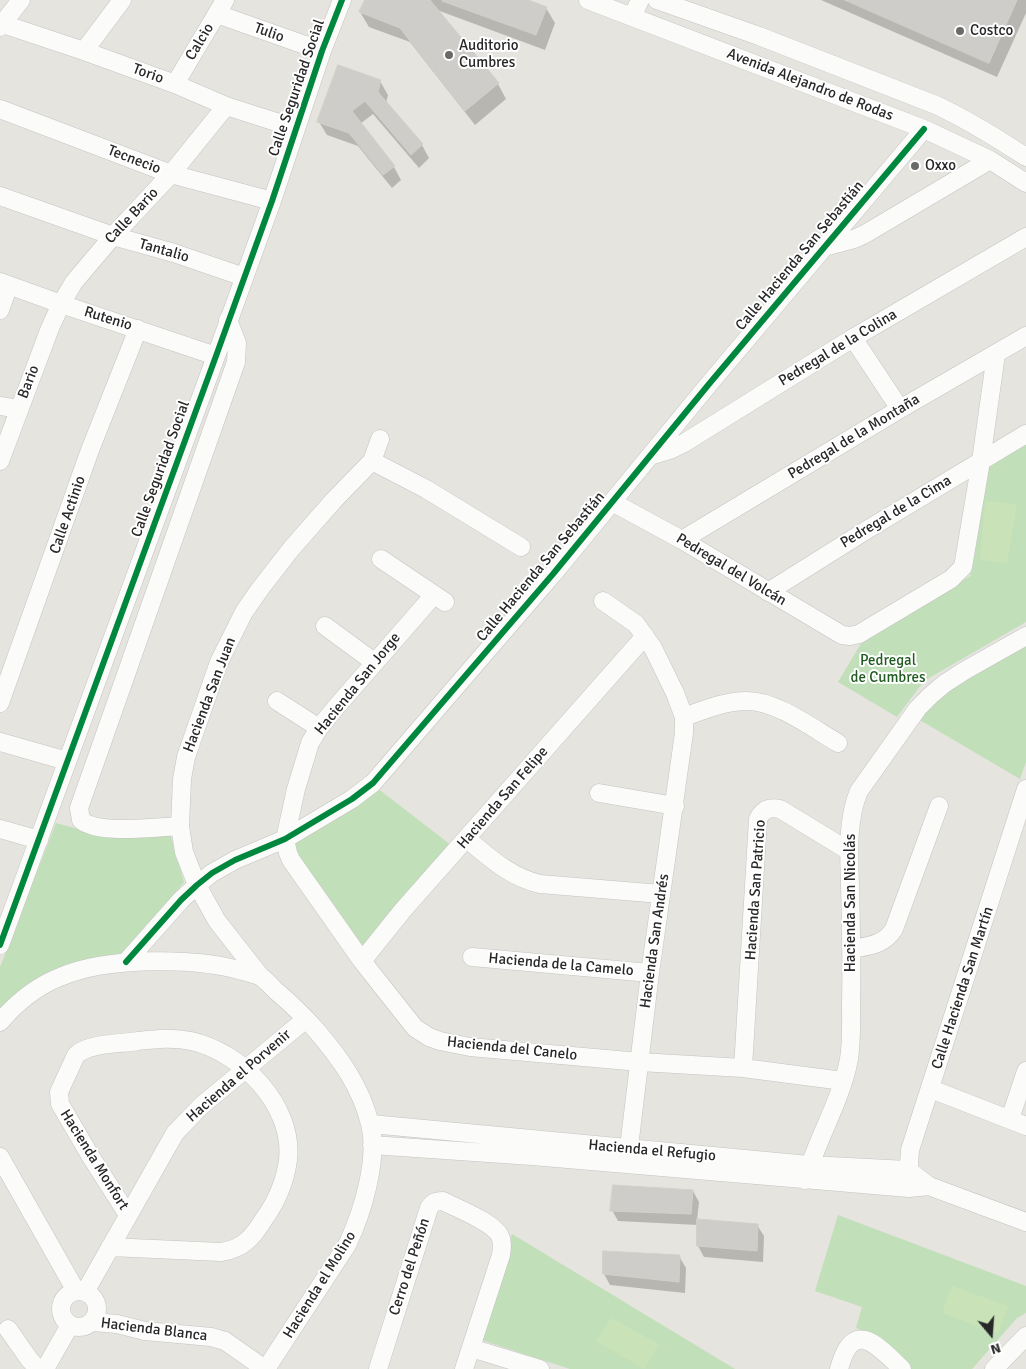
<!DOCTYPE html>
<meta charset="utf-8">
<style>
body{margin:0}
#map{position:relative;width:1026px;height:1369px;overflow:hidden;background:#e6e4de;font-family:Signika,sans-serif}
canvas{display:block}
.north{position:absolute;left:966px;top:1309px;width:50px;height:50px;-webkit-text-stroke:4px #fff;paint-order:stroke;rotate:162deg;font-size:14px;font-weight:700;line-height:20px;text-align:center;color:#282828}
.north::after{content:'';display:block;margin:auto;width:18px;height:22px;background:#282828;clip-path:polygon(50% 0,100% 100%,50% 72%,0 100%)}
</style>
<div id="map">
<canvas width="1026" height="1369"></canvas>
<div class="north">N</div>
</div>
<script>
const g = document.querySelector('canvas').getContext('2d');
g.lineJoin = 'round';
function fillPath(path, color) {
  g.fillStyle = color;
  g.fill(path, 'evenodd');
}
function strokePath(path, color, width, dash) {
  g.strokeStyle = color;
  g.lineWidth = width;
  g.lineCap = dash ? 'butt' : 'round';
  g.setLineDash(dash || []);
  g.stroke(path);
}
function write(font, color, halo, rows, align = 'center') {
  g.font = font + ' Signika,sans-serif';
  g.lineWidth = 4;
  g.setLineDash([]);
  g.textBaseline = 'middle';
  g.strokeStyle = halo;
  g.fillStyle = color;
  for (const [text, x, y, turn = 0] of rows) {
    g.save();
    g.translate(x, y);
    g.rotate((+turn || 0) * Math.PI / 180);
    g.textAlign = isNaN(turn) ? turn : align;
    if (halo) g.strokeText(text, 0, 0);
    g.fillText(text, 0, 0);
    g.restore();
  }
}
fillPath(new Path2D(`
 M 1026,443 L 1026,622 L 924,681 L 897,717 L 838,682 L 863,640 L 970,576 L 989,465 Z
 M 1026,646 L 1026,762 L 1020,779 L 918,719 L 938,696 Z
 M 377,788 L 451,845 L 364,947 L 287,849 L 287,837 Z
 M 56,823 L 93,833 L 169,830 L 184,882 L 126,952 L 69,966 L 0,1009 L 0,967 Z
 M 838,1215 L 1026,1286 L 1026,1313 L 1017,1318 L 972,1369 L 911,1369 L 879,1339 L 856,1328 L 862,1307 L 815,1291 Z
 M 512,1234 L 735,1369 L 570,1369 L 478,1339 Z`), '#c1dfb9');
fillPath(new Path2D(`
 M 985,501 L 1017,504 L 1007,563 L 980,560 Z
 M 952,1286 L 1008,1306 L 998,1334 L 942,1313 Z
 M 611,1318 L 659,1344 L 644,1369 L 596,1341 Z`), '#c9e2b8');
fillPath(new Path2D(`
 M 366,0 L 525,0 L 546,8 L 555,23 L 545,50 L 437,10 L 498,84 L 506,99 L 475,125 L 410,42 L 369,27 L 360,12 Z
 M 821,0 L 1026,0 L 1026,13 L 997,77 Z
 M 380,81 L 388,95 L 386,103 L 422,145 L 429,158 L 419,168 L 373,114 L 360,124 L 394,167 L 401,180 L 392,188 L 358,146 L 327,135 L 319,122 Z
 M 693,1191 L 699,1202 L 697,1220 L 757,1225 L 764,1236 L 763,1262 L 704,1257 L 698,1246 L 698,1225 L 618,1221 L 612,1210 Z
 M 679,1256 L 686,1268 L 685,1293 L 610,1285 L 604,1274 Z`), '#0003');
const building = new Path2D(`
 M 365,0 L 430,0 L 499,83 L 465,111 L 400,28 L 359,12 Z
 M 443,0 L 528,0 L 547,7 L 536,35 L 442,1 Z
 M 845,0 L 1017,0 L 989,63 Z
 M 338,65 L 381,80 L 378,92 L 423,144 L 411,155 L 365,101 L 352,111 L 395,166 L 383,175 L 349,133 L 317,122 Z
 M 613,1185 L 693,1190 L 691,1214 L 610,1211 Z
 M 697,1219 L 758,1224 L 757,1251 L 697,1246 Z
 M 603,1251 L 680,1255 L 679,1282 L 603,1274 Z`);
fillPath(building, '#cfcdc9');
strokePath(building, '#d1cfca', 1);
const minor = new Path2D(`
 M 588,0 L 924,129 L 990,160 L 1026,183
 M 657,0 L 759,36 L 936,105 C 968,120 997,138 1026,157
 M 217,14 L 322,51
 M 632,17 L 640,0
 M 0,23 L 84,51 L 175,84 L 226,106 L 295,128
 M 0,27 L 21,0
 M 84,51 L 122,0
 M 175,84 L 225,0
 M 0,109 L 171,174 L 272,201
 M 0,196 L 113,236 L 174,253 L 244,277
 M 824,247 L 854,239 L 865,234 L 990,160
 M 0,282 L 61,304 L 216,356
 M 0,310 L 9,285
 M 853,338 L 900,409
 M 0,406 L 19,409
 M 650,456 L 670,450 L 684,443 L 853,338 L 1026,237
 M 0,461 L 50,328 L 61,304 L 74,282 L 113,236 L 171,174 L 226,106
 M 372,461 L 426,489 L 521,547
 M 612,502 L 682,540 L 842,635 L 850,636 L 859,634 L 951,579 L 963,567 L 981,461 L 996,354
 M 682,540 L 900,409 L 1026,336
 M 381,559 L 445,602
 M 768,592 L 865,531 L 1026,434
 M 433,596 L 337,706 L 319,728 L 310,743 L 296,789 L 285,839 L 288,853 L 291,860 L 362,961 L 415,1028 L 429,1037 L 440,1041 L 470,1047 L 640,1062 L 743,1068 L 843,1081
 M 603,601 L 636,624 L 653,648 L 675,693 L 684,717 L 684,733 L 650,973 L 627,1164
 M 325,626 L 374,662
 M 277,701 L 319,728
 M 0,703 L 90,450 L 138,329
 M 684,717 C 704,710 725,701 747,701 C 777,701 812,728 838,743
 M 0,742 L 67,761
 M 599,793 L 675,806
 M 180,826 C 157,827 98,835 81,820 L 79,808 L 236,362 L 237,343 L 228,320
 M 0,829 L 39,840
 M 467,839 C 490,858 510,877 540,884 L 661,894
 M 0,945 L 216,356 L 272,201 L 322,51 L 342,0
 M 852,949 C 869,946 884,945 894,929 L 939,806
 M 472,957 L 650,973
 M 362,961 L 403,910 L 645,636
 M 126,962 L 181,900 L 197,885 L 212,873 L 235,860 L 285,839 L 352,799 L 373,783 L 553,574 L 709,384 L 924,129
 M 261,977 L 217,921 L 197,885 L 184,852 L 180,826 L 182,779 L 186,757 L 219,662 L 244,612 L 260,589 L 291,549 L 334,500 L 372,461 L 380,439
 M 0,1022 C 17,1002 35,987 60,977 C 106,957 195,957 243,971 C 249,973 256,974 261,977 C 266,980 271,986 275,990 C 289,1002 303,1015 316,1030 C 340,1058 361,1087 370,1124 C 379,1159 362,1214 347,1245 L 266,1369
 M 743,1068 L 758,819 C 763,809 769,807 780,809 L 849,851
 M 931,1089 L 1026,1126
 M 1010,1119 L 1026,1071
 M 371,1124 L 809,1165 L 908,1170 L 929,1186 L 1026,1222
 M 372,1145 L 532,1156 L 909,1188 L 929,1186
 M 0,1157 L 76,1291
 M 805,1180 C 817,1139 841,1101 849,1059 C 852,1040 851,1021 851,1002 C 852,963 851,924 850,885 C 849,856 847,818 859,791 L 918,708 L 931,695 L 944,684 L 964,671 L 1026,636
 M 908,1180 L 910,1150 L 1026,789
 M 110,1247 L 221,1252 C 243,1249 253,1237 264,1219 C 277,1201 285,1182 288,1160 C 294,1105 241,1052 191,1041 C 173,1037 156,1039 138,1041 C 120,1044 89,1043 76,1055 L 59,1092 L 60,1104 L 91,1157 L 128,1215
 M61 1309a18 18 0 1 1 36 0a18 18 0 1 1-36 0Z
 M 85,1292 L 175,1133 L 201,1106 L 306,1019
 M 93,1322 L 117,1324 L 145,1331 L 211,1337 L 225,1341 L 265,1369
 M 8,1329 L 29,1359 L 38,1369
 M 471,1348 L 540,1369
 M 45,1369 L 70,1325
 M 378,1369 L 429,1208 C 433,1202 436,1201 443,1201 C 458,1209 493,1222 500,1236 C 503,1242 502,1248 501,1255 L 464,1369
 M 839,1369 C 853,1317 877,1345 902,1369
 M 994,1369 L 1026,1336`);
strokePath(minor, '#c4c3c3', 19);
strokePath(minor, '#fbfbfa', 18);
strokePath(new Path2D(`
 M 0,945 L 216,356 L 272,201 L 322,51 L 342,0
 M 126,962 L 181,900 L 197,885 L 212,873 L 235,860 L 285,839 L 352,799 L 373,783 L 553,574 L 709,384 L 924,129`), '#00873e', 6);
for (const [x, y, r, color] of [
 [960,31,5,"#6a6a68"],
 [449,55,5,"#6a6a68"],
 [915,166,5,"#6a6a68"]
]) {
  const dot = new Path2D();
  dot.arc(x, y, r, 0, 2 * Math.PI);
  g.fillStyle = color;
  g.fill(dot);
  strokePath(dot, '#fff', 2);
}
write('15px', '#282828', '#fff', [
 ["Costco",970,31],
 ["Auditorio",459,46],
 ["Cumbres",459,63],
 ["Oxxo",925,166]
], 'left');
write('15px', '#282828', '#fff', [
 ["Tulio",269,33,20],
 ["Calcio",200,42,-59],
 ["Torio",148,74,20],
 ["Avenida Alejandro de Rodas",810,85,21],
 ["Calle Seguridad Social",297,88,-71],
 ["Tecnecio",134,160,21],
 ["Calle Bario",132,216,-47],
 ["Tantalio",164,251,16],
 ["Calle Hacienda San Sebastián",800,256,-50],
 ["Rutenio",108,319,17],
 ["Pedregal de la Colina",838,348,-31],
 ["Bario",29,382,-69],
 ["Pedregal de la Montaña",854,437,-31],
 ["Calle Seguridad Social",161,469,-70],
 ["Pedregal de la Cima",896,512,-31],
 ["Calle Actinio",68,515,-71],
 ["Calle Hacienda San Sebastián",541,567,-50],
 ["Pedregal del Volcán",731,570,31],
 ["Hacienda San Jorge",358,684,-51],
 ["Hacienda San Juan",210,695,-69],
 ["Hacienda San Felipe",503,798,-49],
 ["Hacienda San Patricio",756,890,-86],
 ["Hacienda San Nicolás",851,903,-90],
 ["Hacienda San Andrés",655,941,-82],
 ["Hacienda de la Camelo",561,965,5],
 ["Calle Hacienda San Martín",963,988,-72],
 ["Hacienda del Canelo",512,1049,6],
 ["Hacienda el Porvenir",239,1076,-41],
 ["Hacienda el Refugio",652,1151,5],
 ["Hacienda Monfort",94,1160,58],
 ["Cerro del Peñón",410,1267,-72],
 ["Hacienda el Molino",320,1285,-58],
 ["Hacienda Blanca",154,1330,7]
]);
write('15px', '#205c20', '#fff', [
 ["Pedregal",888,661],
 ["de Cumbres",888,678]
]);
</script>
